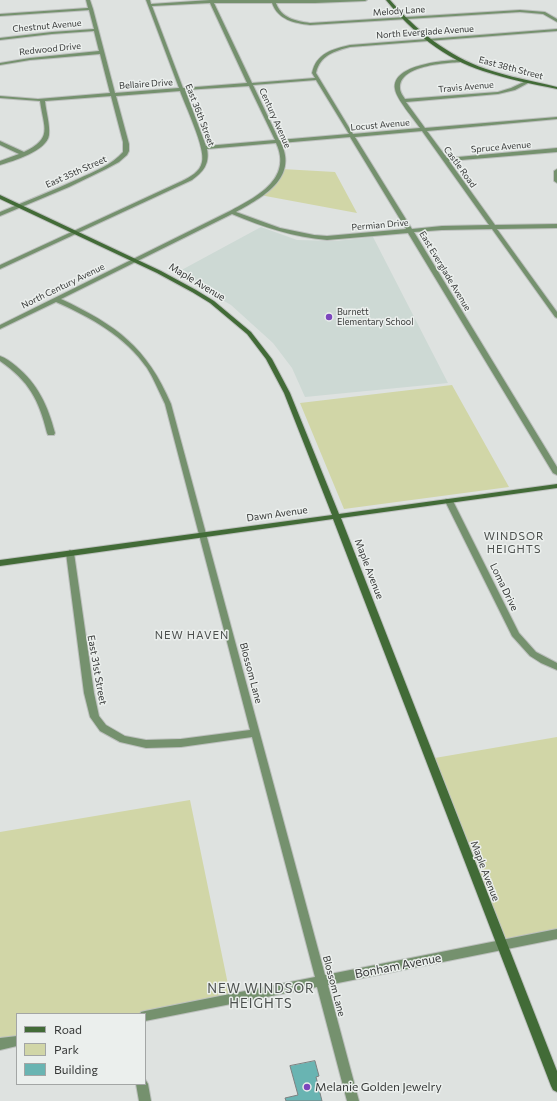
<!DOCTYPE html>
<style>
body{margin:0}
#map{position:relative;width:557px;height:1101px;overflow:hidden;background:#dee2e0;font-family:Commissioner,sans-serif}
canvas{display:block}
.legend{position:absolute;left:16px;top:1013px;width:130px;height:72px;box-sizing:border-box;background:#ebefed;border:1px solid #a3a6a5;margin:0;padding:5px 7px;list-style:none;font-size:12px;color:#373938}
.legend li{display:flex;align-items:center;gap:8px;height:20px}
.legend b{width:20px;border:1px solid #a3a6a5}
</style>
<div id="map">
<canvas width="557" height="1101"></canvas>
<ul class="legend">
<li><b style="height:5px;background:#426b37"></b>Road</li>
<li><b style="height:11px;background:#d1d6a7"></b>Park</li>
<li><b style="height:11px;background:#69b4b2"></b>Building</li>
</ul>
</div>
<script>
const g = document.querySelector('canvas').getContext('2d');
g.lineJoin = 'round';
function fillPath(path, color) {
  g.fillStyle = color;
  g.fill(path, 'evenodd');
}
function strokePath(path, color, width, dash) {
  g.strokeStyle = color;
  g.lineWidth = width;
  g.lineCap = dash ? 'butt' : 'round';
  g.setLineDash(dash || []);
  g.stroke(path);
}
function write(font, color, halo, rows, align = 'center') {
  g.font = font + ' Commissioner,sans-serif';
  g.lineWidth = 3;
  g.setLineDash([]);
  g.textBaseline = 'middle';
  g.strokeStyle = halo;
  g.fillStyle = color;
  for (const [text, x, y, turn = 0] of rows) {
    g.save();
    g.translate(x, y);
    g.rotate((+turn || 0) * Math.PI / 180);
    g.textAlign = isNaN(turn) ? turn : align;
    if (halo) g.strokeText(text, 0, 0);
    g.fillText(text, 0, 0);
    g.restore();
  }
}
fillPath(new Path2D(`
 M 261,227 L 297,240 L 336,241 L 373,237 L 448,383 L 305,397 L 292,368 L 273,343 L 231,305 L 176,273 Z`), '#cdd9d4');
fillPath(new Path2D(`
 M 282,169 L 335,172 L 357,213 L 260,195 L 267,190 Z
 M 452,385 L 509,487 L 344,509 L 300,403 Z
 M 557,737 L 557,935 L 502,945 L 429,759 Z
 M 190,800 L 231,999 L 145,1014 L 17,1014 L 17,1041 L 0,1044 L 0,832 Z`), '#d1d6a7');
const building = new Path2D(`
 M 315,1061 L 319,1076 L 316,1077 L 322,1101 L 286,1101 L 285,1098 L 298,1095 L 290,1066 Z`);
fillPath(building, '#69b4b2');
strokePath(building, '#7c8181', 1);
const street = new Path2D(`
 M 86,0 L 90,0 L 93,9 L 115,93 L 179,88 L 146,0 L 150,0 L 151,4 L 210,0 L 367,0 L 365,1 L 315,3 L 276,3 C 281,18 296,21 310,23 L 520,10 L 545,12 L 557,19 L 557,22 L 543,14 L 520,12 L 310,25 C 294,23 278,20 272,3 L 214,3 L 252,83 L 315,78 L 312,73 C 316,53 333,49 350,45 L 557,29 L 557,31 L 350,47 C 335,51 320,55 316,73 L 353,134 L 420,128 C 414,119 396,99 395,89 C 391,64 446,60 462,60 L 464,61 L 462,62 C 446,63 399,65 400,88 C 400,92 403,96 405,99 L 498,92 L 511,88 L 526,81 L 530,82 L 515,90 L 498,94 L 406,102 L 425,128 L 557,117 L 557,119 L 427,131 L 447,158 L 557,148 L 557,152 L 449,161 L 495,225 L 557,224 L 557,228 L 497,229 L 557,312 L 557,318 L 555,317 L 492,229 L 442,230 L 414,232 L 557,467 L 557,475 L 553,473 L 408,233 L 327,240 C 293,237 263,227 232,214 L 61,299 C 116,325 147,347 171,404 L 325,975 L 557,929 L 557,939 L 328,985 L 359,1101 L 347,1101 L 317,987 L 145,1021 L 145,1014 L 140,1014 L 141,1012 L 145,1011 L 315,977 L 252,737 L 181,747 L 146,748 L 120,742 L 100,731 L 90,717 L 84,693 L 66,553 L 70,550 L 74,553 L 94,693 L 99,716 L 106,725 L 125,736 L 146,740 L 181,739 L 250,730 L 165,404 C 159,392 154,379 147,368 C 125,336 90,317 56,302 L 2,328 L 0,329 L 0,325 L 230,211 C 256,197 293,179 276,143 L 207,149 C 210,164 203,172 192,180 L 0,269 L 0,265 L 182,181 C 190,177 200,172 202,162 C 206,149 185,105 180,91 L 116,96 L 129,144 L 129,151 L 127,155 L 119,162 L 106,169 L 69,187 L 0,216 L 0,212 C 26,201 52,191 78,179 C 93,172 112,165 123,152 L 123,142 L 111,96 L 45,101 C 46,112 50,124 49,135 C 47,151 13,161 0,165 L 0,161 L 19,154 L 0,145 L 0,141 L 24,152 C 53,138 44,129 40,101 L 0,98 L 0,96 L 38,99 L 110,93 L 100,54 L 30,60 L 0,65 L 0,63 L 30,58 L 99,51 L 94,31 L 52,34 L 0,40 L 0,38 L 52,32 L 94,29 L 89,10 L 0,16 L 0,14 L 88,8 ZM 210,3 L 247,83 L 183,88 L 152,6 ZM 316,80 L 349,134 L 279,140 L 253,85 ZM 249,86 L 275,140 L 206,146 L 185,90 ZM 422,131 L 489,225 L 442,226 L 412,229 L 355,137 ZM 350,137 L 406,229 L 327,236 L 314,235 L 280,228 L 236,212 C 263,197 298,178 281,143 Z
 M 557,169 L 557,183 L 554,181 L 554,171 Z
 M 0,356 C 6,358 11,362 16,366 C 38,384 48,406 55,433 L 54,435 L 48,435 L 47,433 C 39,400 29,381 0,361 Z
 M 446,499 L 452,499 L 519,633 L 536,652 L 557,663 L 557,670 L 541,663 L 530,656 L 512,636 L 445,501 Z
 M 17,1036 L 17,1046 L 0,1050 L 0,1038 Z
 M 145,1079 L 148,1084 L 151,1101 L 139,1101 L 136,1084 L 145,1084 Z`);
const secondary = new Path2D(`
 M 386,0 L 390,0 C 416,30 448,56 486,69 C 509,77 533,81 557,87 L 557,89 C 532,84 507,79 483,71 C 445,59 411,31 386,0 Z
 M 0,195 L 161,271 L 196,290 L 214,301 L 251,332 L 272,359 L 290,393 L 339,514 L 557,484 L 557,488 L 341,518 L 557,1071 L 557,1092 L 553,1090 L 551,1086 L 333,519 L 0,566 L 0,560 L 332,515 L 284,393 L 266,359 L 247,334 L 210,303 L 192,292 L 157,273 L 0,199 Z`);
strokePath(street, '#bdc0be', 2);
strokePath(secondary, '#bdc0be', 2);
fillPath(street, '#75916e');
fillPath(secondary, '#426b37');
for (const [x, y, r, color] of [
 [329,317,4,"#7c46bd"],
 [307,1087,4,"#7c46bd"]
]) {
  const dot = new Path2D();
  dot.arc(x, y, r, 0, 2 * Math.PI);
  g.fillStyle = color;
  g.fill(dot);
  strokePath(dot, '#ebefed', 1.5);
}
write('9px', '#373938', '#ebefed', [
 ["Melody Lane",399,11,-4],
 ["Chestnut Avenue",47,26,-5],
 ["North Everglade Avenue",425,32,-4],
 ["Redwood Drive",50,49,-6],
 ["East 38th Street",511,68,15],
 ["Bellaire Drive",146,84,-4],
 ["Travis Avenue",466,87,-5],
 ["East 36th Street",200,115,69],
 ["Century Avenue",275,118,66],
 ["Locust Avenue",380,125,-5],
 ["Spruce Avenue",501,147,-5],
 ["Castle Road",460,167,54],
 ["East 35th Street",76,172,-24],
 ["Permian Drive",380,225,-5],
 ["East Everglade Avenue",445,271,59],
 ["North Century Avenue",63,286,-26]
]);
write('9px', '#373938', '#ebefed', [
 ["Burnett",337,312],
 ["Elementary School",337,322]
], 'left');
write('10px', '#373938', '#ebefed', [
 ["Maple Avenue",197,282,31],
 ["Dawn Avenue",277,514,-8],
 ["Maple Avenue",369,569,69],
 ["Loma Drive",504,587,64],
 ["East 31st Street",97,670,80],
 ["Blossom Lane",251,673,75],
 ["Maple Avenue",485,871,69],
 ["Blossom Lane",334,986,75]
]);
g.letterSpacing = '1px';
write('11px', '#4c504e', '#ebefed', [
 ["WINDSOR",514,536],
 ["HEIGHTS",514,549],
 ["NEW HAVEN",192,635]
]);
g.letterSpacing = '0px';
write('12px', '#373938', '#ebefed', [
 ["Bonham Avenue",398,966,-11]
]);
write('12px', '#373938', '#ebefed', [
 ["Melanie Golden Jewelry",315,1087]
], 'left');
g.letterSpacing = '1px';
write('13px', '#4c504e', '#ebefed', [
 ["NEW WINDSOR",261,989],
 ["HEIGHTS",261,1004]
]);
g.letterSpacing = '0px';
</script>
